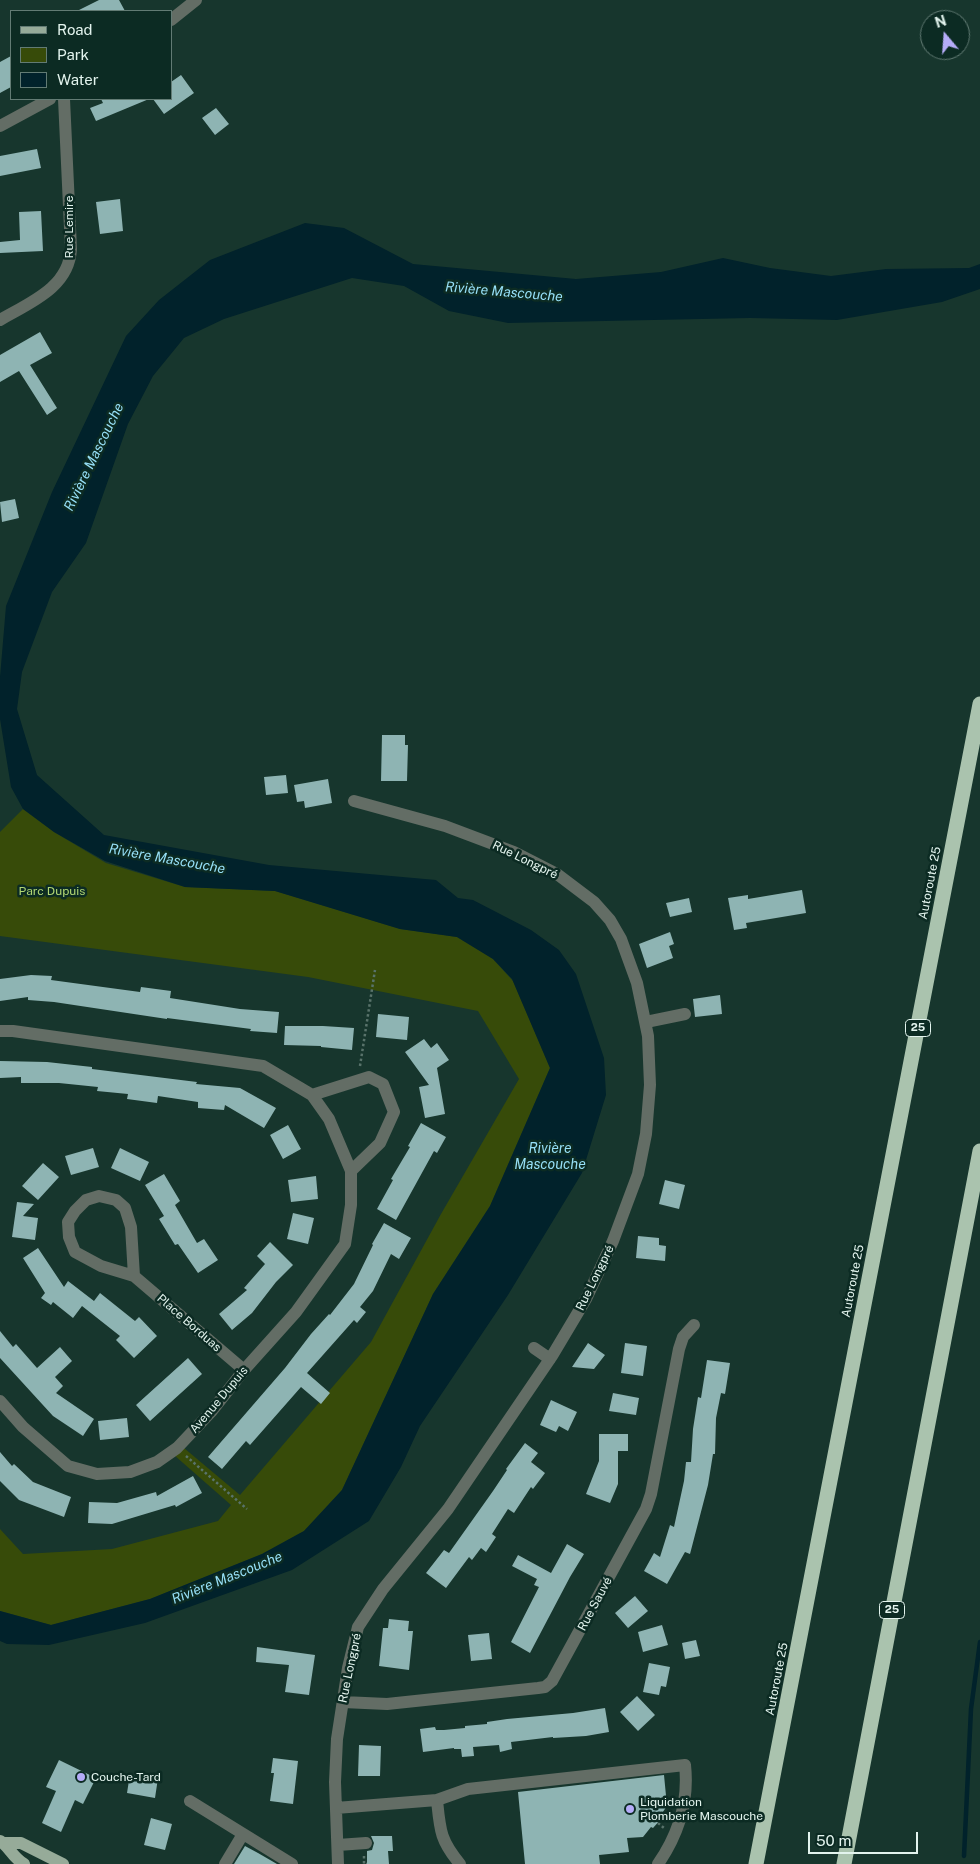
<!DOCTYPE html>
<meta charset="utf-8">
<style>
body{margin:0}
#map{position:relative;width:980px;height:1864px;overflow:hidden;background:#17362d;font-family:"Public Sans",sans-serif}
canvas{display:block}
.legend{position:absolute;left:10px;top:10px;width:162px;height:90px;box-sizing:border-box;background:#0c2b23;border:1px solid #627b74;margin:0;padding:6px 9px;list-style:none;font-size:15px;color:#e3f4ee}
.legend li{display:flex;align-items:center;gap:10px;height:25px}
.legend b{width:25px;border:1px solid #627b74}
.north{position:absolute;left:920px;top:10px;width:50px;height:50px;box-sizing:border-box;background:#0c2b23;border:1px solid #627b74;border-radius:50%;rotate:342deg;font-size:14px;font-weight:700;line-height:20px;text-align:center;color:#e3f4ee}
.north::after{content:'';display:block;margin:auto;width:18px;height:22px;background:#b5acf8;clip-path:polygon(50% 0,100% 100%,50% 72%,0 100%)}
.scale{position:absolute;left:808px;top:1832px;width:110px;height:22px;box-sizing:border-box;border:2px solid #e3f4ee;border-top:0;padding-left:6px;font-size:15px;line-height:18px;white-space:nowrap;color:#e3f4ee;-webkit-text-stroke:4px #0c2b23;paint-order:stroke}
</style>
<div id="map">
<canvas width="980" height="1864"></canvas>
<ul class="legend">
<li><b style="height:6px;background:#96ab99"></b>Road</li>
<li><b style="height:14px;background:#374b09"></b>Park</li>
<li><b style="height:14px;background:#01222b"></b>Water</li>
</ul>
<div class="north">N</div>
<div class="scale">50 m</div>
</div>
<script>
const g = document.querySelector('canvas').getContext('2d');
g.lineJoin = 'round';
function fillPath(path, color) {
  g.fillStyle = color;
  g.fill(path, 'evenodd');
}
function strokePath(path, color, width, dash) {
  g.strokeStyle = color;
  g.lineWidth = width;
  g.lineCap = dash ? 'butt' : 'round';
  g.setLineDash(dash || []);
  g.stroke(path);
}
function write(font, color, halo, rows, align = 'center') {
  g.font = font + ' "Public Sans",sans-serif';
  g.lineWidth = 5;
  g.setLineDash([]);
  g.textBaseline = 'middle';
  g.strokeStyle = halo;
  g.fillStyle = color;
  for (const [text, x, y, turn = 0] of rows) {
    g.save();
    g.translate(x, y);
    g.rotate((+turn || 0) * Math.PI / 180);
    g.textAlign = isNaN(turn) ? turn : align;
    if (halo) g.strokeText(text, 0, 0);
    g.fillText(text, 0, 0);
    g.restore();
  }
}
fillPath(new Path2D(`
 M 23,809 L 54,832 L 106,863 L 185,887 L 275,891 L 400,929 L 457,937 L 493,959 L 513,981 L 550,1068 L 490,1206 L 433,1294 L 342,1490 L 304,1531 L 262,1554 L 150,1599 L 51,1625 L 0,1611 L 0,1529 L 23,1554 L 112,1549 L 218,1521 L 231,1505 L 174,1455 L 184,1448 L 240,1495 L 371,1342 L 441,1214 L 519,1079 L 478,1011 L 308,977 L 0,936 L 0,832 Z`), '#374b09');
fillPath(new Path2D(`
 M 305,223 L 344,228 L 413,264 L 576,279 L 661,272 L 723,258 L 770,268 L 831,276 L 886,269 L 969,268 L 980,264 L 980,289 L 942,302 L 837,320 L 750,318 L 508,323 L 449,311 L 404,286 L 352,278 L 224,319 L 184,338 L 153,376 L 128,424 L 86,543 L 52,592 L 22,672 L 17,709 L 37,775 L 104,835 L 269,865 L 436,880 L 458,898 L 473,900 L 531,930 L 559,950 L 576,974 L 604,1058 L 606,1095 L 582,1173 L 508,1295 L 420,1426 L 401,1467 L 369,1521 L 292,1570 L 145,1623 L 49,1645 L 7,1644 L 0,1641 L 0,1611 L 51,1625 L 150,1599 L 262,1554 L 304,1531 L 342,1490 L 433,1294 L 490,1206 L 550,1068 L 512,979 L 493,959 L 457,937 L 400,929 L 275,891 L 185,887 L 105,861 L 54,832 L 23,809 L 11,787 L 0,719 L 0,677 L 6,606 L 52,492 L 126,336 L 159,300 L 210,260 Z`), '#01222b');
strokePath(new Path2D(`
 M 964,1856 L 971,1709 L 980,1642`), '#01222b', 4.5);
fillPath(new Path2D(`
 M 99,0 L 119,0 L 125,11 L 77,11 Z
 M 11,56 L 11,87 L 0,93 L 0,62 Z
 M 181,75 L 194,93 L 164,114 L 153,99 L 171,99 L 171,82 Z
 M 101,99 L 149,99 L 96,121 L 90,108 L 103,103 Z
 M 216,108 L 229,124 L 215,135 L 202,118 Z
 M 37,149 L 41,168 L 0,176 L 0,156 Z
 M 120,199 L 123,231 L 100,234 L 96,202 Z
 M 41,211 L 43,251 L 0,253 L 0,242 L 20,240 L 19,212 Z
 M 40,332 L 52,353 L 30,365 L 57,408 L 47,415 L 19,371 L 0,382 L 0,355 Z
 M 15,499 L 19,518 L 2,522 L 0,502 Z
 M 382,735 L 405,735 L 405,745 L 408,745 L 407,781 L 381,781 Z
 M 286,775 L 288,793 L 266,795 L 264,777 Z
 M 328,779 L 332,803 L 305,808 L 304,801 L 297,802 L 294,785 Z
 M 802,890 L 806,913 L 746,923 L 747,928 L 734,930 L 728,898 L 748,895 L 748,899 Z
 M 689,898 L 692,912 L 670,917 L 666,903 Z
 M 670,932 L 674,944 L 669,946 L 673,958 L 647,968 L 639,944 Z
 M 31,975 L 52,976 L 51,980 L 140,992 L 141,987 L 171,991 L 170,998 L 240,1009 L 279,1012 L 277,1033 L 250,1031 L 251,1029 L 167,1018 L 167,1019 L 54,1002 L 28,1000 L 28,997 L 0,1001 L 0,979 Z
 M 720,995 L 722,1014 L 695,1017 L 693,999 Z
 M 378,1014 L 409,1017 L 407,1040 L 376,1037 Z
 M 285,1026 L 323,1026 L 354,1028 L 352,1050 L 321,1047 L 321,1046 L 284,1045 Z
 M 424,1039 L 431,1048 L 437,1043 L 449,1060 L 437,1068 L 445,1114 L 425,1118 L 419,1087 L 429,1085 L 405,1052 Z
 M 0,1061 L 47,1062 L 92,1067 L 92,1069 L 197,1082 L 196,1084 L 240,1088 L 276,1108 L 264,1128 L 225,1105 L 224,1110 L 198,1108 L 198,1102 L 158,1096 L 157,1103 L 127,1099 L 128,1094 L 97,1091 L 98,1087 L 59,1083 L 21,1083 L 21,1077 L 0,1078 Z
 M 421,1123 L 446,1137 L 437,1153 L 434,1151 L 396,1220 L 377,1209 L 393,1180 L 391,1179 L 410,1147 L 408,1146 Z
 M 288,1125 L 301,1149 L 283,1159 L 270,1135 Z
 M 93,1148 L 99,1167 L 71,1175 L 65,1156 Z
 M 120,1148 L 149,1162 L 140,1181 L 111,1168 Z
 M 43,1163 L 59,1177 L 38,1200 L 22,1186 Z
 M 164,1174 L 180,1201 L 175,1205 L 197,1243 L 204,1239 L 218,1260 L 198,1273 L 178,1244 L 175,1245 L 159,1219 L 164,1216 L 145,1185 Z
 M 316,1176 L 318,1199 L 291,1202 L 288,1180 Z
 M 665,1180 L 685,1185 L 679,1209 L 659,1204 Z
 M 17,1202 L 34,1204 L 23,1216 L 38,1218 L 35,1240 L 12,1237 Z
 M 293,1213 L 314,1218 L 308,1244 L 287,1239 Z
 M 384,1223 L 411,1238 L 399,1259 L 391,1254 L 373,1291 L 360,1307 L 366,1312 L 357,1323 L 354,1320 L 307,1373 L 330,1393 L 321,1404 L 301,1387 L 250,1445 L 246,1441 L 222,1469 L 208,1457 L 285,1368 L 311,1334 L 329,1314 L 330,1315 L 354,1284 L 373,1245 L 372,1244 Z
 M 638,1236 L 659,1238 L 659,1245 L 666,1246 L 665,1261 L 636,1258 Z
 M 270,1242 L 293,1265 L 276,1282 L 252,1313 L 232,1330 L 219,1314 L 247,1290 L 244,1288 L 265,1264 L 257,1256 Z
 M 38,1248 L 64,1287 L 68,1281 L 94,1301 L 100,1293 L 135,1321 L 139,1317 L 157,1336 L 134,1358 L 116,1340 L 120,1336 L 82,1306 L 73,1318 L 53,1302 L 51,1305 L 41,1298 L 45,1293 L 23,1258 Z
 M 0,1331 L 13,1347 L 16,1344 L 37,1368 L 60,1347 L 72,1361 L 55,1377 L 63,1386 L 56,1393 L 94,1419 L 83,1436 L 53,1416 L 0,1358 Z
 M 588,1343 L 605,1355 L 594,1369 L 572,1367 Z
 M 625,1343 L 647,1346 L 643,1376 L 621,1373 Z
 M 188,1358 L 202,1374 L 150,1421 L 136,1405 Z
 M 707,1360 L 730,1363 L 725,1394 L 721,1393 L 716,1418 L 715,1454 L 713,1454 L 708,1485 L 690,1554 L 685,1552 L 667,1584 L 644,1571 L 654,1553 L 660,1557 L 670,1525 L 674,1527 L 684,1481 L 686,1462 L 691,1462 L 693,1429 L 698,1397 L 701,1398 Z
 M 613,1393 L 639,1398 L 636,1415 L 609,1411 Z
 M 551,1400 L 577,1412 L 568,1431 L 559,1426 L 556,1432 L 540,1425 Z
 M 127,1418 L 129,1437 L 100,1440 L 98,1421 Z
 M 599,1434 L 628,1434 L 628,1451 L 618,1451 L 618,1484 L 610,1503 L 586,1494 L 599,1461 Z
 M 525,1443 L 538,1453 L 531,1462 L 545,1473 L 533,1489 L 531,1487 L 514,1513 L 508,1509 L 492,1534 L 496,1537 L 486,1552 L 481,1548 L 472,1560 L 469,1557 L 446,1588 L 426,1573 L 444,1550 L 449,1553 L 493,1491 L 507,1470 L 506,1469 Z
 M 0,1452 L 12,1466 L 14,1464 L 33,1482 L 71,1497 L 64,1517 L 19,1500 L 0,1481 Z
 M 193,1476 L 202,1493 L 176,1507 L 175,1505 L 112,1524 L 88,1523 L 89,1502 L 117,1503 L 156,1492 L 157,1496 Z
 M 567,1544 L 584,1554 L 570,1577 L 530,1653 L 511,1642 L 539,1587 L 534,1585 L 537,1579 L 512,1566 L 518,1555 L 551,1573 Z
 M 635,1596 L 648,1611 L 628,1628 L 615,1613 Z
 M 389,1619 L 409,1621 L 408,1631 L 413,1631 L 409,1670 L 379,1666 L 383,1628 L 388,1628 Z
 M 662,1625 L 668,1645 L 643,1652 L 638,1632 Z
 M 489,1633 L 492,1659 L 471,1661 L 468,1635 Z
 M 696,1640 L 700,1656 L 685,1659 L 682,1643 Z
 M 257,1647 L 315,1655 L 309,1695 L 285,1692 L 289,1665 L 256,1662 Z
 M 649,1663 L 670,1667 L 666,1687 L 661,1686 L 659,1695 L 643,1692 Z
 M 637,1696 L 655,1715 L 638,1731 L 620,1712 Z
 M 605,1708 L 609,1732 L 586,1736 L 553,1738 L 553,1737 L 511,1742 L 512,1749 L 500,1752 L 499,1745 L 473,1747 L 474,1756 L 462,1757 L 461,1749 L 454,1749 L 454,1748 L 423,1752 L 420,1729 L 435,1727 L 436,1730 L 444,1730 L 465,1728 L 465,1726 L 487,1724 L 487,1722 L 507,1719 L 573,1713 Z
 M 359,1745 L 381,1746 L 380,1776 L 358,1776 Z
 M 273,1758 L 298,1761 L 293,1804 L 270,1801 L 274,1773 L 271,1773 Z
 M 59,1760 L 96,1778 L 83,1804 L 75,1800 L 61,1832 L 42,1823 L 56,1791 L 46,1787 Z
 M 130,1774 L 158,1778 L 155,1798 L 127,1793 Z
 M 664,1775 L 667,1806 L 660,1816 L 662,1818 L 653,1828 L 651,1827 L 643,1837 L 627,1838 L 629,1852 L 599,1855 L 600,1864 L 525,1864 L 518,1792 Z
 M 151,1818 L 172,1824 L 165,1850 L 144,1845 Z
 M 371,1836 L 392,1836 L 393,1851 L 388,1851 L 389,1864 L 367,1864 L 367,1851 L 372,1850 L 374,1843 Z
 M 245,1846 L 258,1853 L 277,1864 L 234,1864 Z`), '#8eb4b3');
strokePath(new Path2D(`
 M 360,1066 L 375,970
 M 186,1456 L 247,1509
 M 658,1823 L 664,1828
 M 364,1856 L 364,1864 L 367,1864`), '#59736b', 2.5, [2.5, 2.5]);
strokePath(new Path2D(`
 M 171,20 L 196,0
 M 0,126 L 50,99
 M 0,320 C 29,303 69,288 71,249 L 64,99
 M 646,1022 L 685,1014
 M 0,1031 L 13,1031 L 263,1066 L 312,1095 L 329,1119 L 351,1171 L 351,1205 L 345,1244 L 296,1312 L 244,1370 L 211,1412 L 177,1448 L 157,1462 L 130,1472 L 97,1474 L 68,1466 L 23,1427 L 0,1401
 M 312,1095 L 369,1077 L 383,1084 L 394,1112 L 380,1143 L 351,1171
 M 134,1276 L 131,1227 L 125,1208 L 116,1200 L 99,1196 L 86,1200 L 75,1211 L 68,1222 L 69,1237 L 75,1252 L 101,1266 L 134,1276 L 244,1370
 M 534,1348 L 550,1359
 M 343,1702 L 387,1704 L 538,1688 L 545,1687 L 552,1681 L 646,1509 L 651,1494 L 679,1349 L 683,1337 L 694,1325
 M 437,1800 L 468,1789 L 685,1765 C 689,1801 678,1835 658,1864
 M 190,1801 L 292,1864
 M 336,1808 L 437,1800 C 440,1830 440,1840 460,1864
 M 338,1845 L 366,1843
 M 225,1864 L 243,1834
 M 338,1864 L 335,1782 L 337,1739 L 348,1668 L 358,1627 L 383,1589 L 448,1509 L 552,1356 L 586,1299 L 613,1241 L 638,1174 L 646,1134 L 650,1085 L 648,1036 L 637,983 L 621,939 L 610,920 L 594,902 L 557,874 L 514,852 L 445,826 L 354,801`), '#636d65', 12);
strokePath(new Path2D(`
 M 0,1841 C 10,1847 12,1857 24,1864
 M 4,1843 L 21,1843 L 63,1864`), '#96ab99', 12);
strokePath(new Path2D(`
 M 756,1864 L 980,704
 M 844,1864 L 980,1151`), '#aac3ae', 15);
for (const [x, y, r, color] of [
 [81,1777,5,"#b5acf8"],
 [630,1809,5,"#b5acf8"]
]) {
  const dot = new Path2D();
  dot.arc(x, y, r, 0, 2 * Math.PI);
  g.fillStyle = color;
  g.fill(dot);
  strokePath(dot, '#0c2b23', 2);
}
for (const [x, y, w] of [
 [918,1028,25],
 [892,1610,25]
]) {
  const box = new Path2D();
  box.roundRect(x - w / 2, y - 8.5, w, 17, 4);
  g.fillStyle = '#0c2b23';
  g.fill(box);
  strokePath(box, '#e3f4ee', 1);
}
write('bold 11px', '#e3f4ee', null, [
 ["25",918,1028],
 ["25",892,1610]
]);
write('12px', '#e3f4ee', '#0c2b23', [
 ["Rue Lemire",69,227,-90],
 ["Rue Longpré",525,860,26],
 ["Autoroute 25",930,883,-79],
 ["Rue Longpré",595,1278,-64],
 ["Autoroute 25",853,1281,-79],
 ["Place Borduas",189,1323,41],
 ["Avenue Dupuis",219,1400,-50],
 ["Rue Sauvé",595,1604,-62],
 ["Rue Longpré",350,1668,-78],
 ["Autoroute 25",777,1679,-79]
]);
write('12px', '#b1d673', '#0c2b23', [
 ["Parc Dupuis",52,891]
]);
write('12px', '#e3f4ee', '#0c2b23', [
 ["Couche-Tard",91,1777],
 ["Liquidation",640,1802],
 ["Plomberie Mascouche",640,1816]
], 'left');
write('italic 14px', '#96dff6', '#0c2b23', [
 ["Rivière Mascouche",504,292,5],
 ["Rivière Mascouche",94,457,-64],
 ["Rivière Mascouche",167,859,10],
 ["Rivière",550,1149],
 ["Mascouche",550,1165],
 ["Rivière Mascouche",227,1578,-22]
]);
</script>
